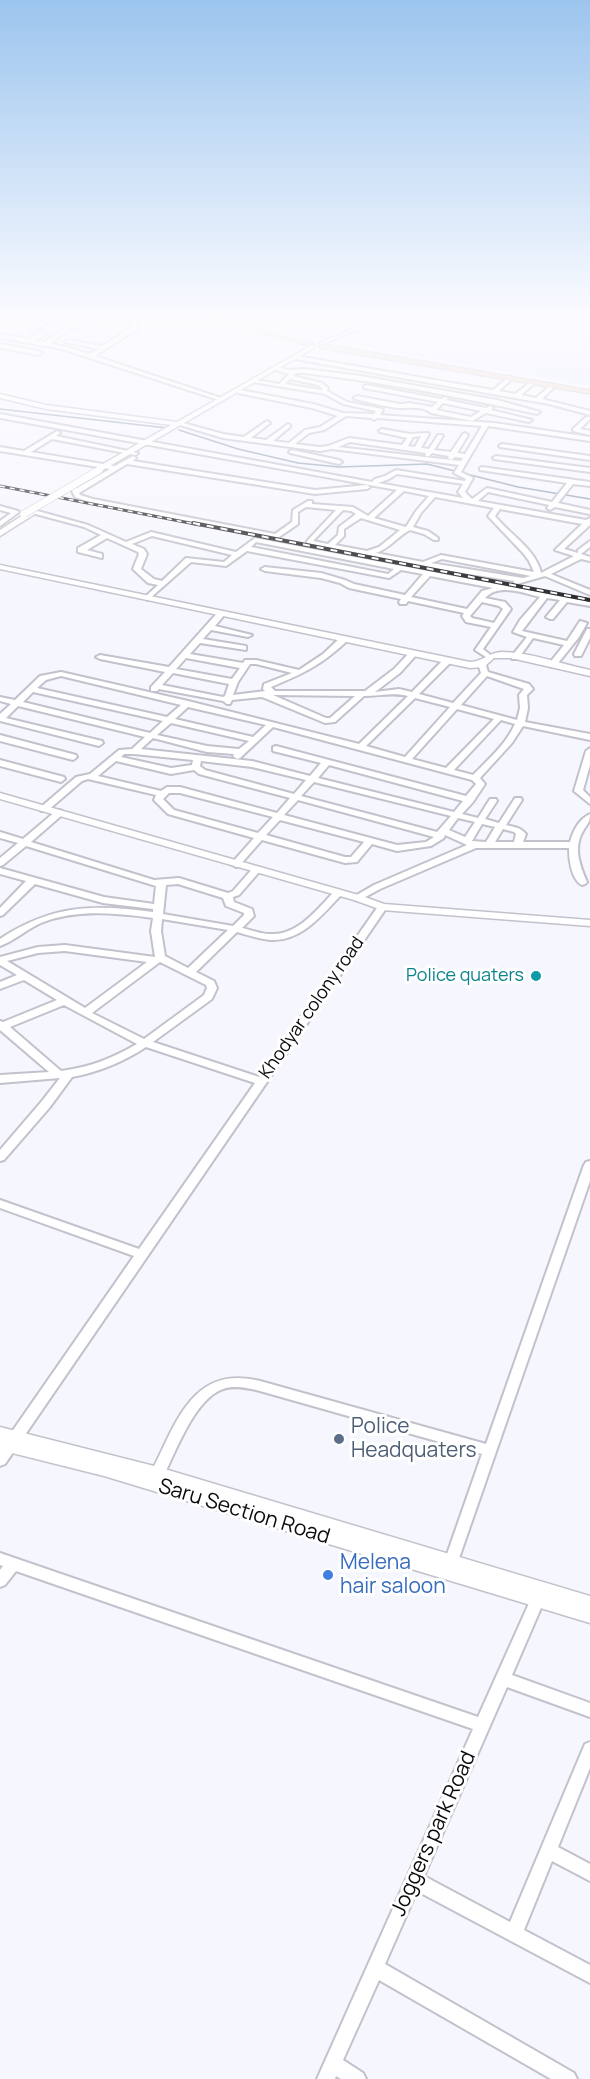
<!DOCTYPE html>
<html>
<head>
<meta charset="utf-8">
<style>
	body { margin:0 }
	canvas { display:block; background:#f6f6fe }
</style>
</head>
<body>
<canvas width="590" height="2079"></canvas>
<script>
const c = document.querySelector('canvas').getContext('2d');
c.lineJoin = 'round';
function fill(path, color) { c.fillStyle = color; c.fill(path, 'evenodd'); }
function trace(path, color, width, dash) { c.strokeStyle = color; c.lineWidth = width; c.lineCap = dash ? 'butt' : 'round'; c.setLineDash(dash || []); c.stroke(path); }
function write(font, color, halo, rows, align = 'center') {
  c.font = font + ' Manrope,sans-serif'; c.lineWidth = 6; c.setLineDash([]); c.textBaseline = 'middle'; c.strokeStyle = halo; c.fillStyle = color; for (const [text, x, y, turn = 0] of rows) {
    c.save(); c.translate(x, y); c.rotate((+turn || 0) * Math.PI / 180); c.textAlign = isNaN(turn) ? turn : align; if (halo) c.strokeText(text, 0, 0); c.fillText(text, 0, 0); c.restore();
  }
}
const built = new Path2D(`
	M391,316H590V386L342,343L350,335Z`);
const stream = new Path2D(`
	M0,409L167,428
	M179,430L238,449L298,463L339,467L427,464L518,487L590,499`);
const minor = new Path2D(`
	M0,316H4L1,318Z
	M31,316L51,318V320L71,326L98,316L132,321L139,316H146L137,322V329L95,356L224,399L219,400L62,349L0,338V334L29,339L38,334L29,330L43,321ZM99,320L132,324V327L102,346L68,340L65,342L98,349L90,354L51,343L69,329L80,328ZM48,322L65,327L45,342L35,340L46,334L36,330Z
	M0,344L39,351L42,353L39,355L0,348Z
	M297,356L493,390L510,376L513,378L512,379L499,391L515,394L532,381L534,382V384L521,395L536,398L552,384L555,386L542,399L590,411V415L549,404L295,359V357Z
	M278,367L288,370L304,369L361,376L497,400L540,412L537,414C460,397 383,382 304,373H296L293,376L322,383L328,388L327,391L347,402L382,409L383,410L380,415L494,423L590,437V441L488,426L461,472L473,478L465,492L472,499L487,488L552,502L567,483L480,470V468L482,467L590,482V486L573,484L558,503L590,510V514L555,507L550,510L547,508L549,505L488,492L478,501L586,520L590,518V525L564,549L578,553V550L590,541V547L581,554L590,557V561L581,559L551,574L590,590V595L545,576L517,584H514V581L444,570L307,543V541L336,510L306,507L298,512V524L279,537L275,538L92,503L75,497L71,489L74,487L77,488L110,469L0,451V447L24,451L57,431L60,433L56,436L138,453L135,455L52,439L31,452L115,466L133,456L136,458L133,461L315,490L367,485L370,487L367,489L315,494L127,464L79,493L80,495L93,499L275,534L292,522L293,510L308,501H312V504L353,507L368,516L397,490L0,418V414L372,482L375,479L385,476L396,470L465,481L466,479L454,473L459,465L332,449L320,451L223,438L180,425L183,423L223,434L244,437L267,421L270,423L269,424L251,438L266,440L288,424L290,425V427L273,441L289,443L305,430L320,427L338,416L312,408L238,393V391L240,390L313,404L343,413L374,414L376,411L343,404L325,394L253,382L256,380L279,384L289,374L276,370L275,369ZM290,379L318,385L322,388L321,390L285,384ZM346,416L371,418L374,420L377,418L482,426L465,454L457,453L468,435L465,433L463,434L451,452L434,450L443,436L442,435H438L429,449L421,448L429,434L428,433L410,434L382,429L379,431L380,432L407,438L402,445L349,438L328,446L320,447L295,444L309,433L324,430ZM421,436L415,447L408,446L413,437ZM350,442L426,453L425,455L428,457L432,453L449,456L448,458L451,460L338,447ZM455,457L463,458L461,461L451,460ZM397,474L463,484L458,492L463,498L378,483L389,479ZM404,491L429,496L416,511L406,527L374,518ZM435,497L494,508L488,516L524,554L529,561L534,572L441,555L423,562L376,553C389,549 398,536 410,530L424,534L434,540H438V538L428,531L413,527L421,513ZM500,509L582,524L555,550L574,556L541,573C536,549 509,534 495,516ZM343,510L351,511L356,514L339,527L338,535L328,544L313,541ZM361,518L400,530L379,547L367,551L335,545L344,536V529ZM442,559L531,576L523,578L431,563Z
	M366,385L441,399L445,397L448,399L447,400L486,408L490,406L493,408L491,410L532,420L529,422L486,413L472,421L431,413C424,406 409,408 399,408C384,407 369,402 355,399L354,398L357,396L400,404L410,403L432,407L438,402L364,388V386ZM443,403L481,411L471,417L436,410Z
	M586,417H590V419L580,429L590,431V435L573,431V429Z
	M502,444L590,456V460L500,447L499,446Z
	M292,450L339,460L342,462L339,464L290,453L289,452Z
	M496,456L590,468V472L494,459L493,458Z
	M0,506L18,511L19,512L0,526V521L11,513L0,510Z
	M34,510L88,525L126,542L151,532L236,552L255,538L590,602V606L567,602L553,619H550L546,617L560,600L547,598L522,631L567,641L580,621L587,623L579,637L555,667H552L548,665L564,645L533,638L518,659H512L511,657L527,637L513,632L520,620L540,597C523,593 499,583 485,598L505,602L511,609L483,649L493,657L489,659L475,650L491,627L466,622L462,616L464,613L408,601L406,604H400L399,602L401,599L349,588L340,583L321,578L265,571L261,569L265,567L321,573L345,580L354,584L405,595L423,574L401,570L389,578L247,551L226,566L191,562L148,600L144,598L158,585L148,583L133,569L139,554L138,552L107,538L87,550L102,554V558L78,552V548L101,535L84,527L32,513L31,512ZM152,536L232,555L224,562L186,558L162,581L154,579L141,569L147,554L144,549L132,544ZM256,542L394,569L388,574L251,547ZM430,576L493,588L482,591L467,609L411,597ZM482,602L499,606L503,609L494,623L472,618L470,616Z
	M219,611L226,613L215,626L252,635L248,637L211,630L203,639L246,646V650L200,643L190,654L243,663L245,660H256L299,670L323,654L341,637H347V641C320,666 304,673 271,687L275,691H365L394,669L411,651H414L418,653L400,673L375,692L399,689L412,692L445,658H448L452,660L451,662L419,694L453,703L481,673L479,667L483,665H486L488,672L529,684L533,689L527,695L528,708L525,722L590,734V740L523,726L512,743L480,778L485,784L473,802L462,814L478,818L490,799H496L497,801L485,819L499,823L515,798H521L522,800L506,825C514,827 520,827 526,834L523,842H570C573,831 579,819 590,814C590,823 587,824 583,831C573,848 580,866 587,882L585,884L582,885C571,879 569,859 569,848H476L380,889L358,901L353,898L355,896L374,885L467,845L445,835L444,838L431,846L397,851L372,844L357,862L345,863L262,840L239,866L236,867L231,864L254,838L168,814L154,800L156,795L88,779L82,781L47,811H41V807L76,777L90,774L119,750L132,749L145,737L18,706L6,718L102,741L103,743L99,746L0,721V714L11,704L0,701V697L15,700L40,676L61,672L188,701L359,744L408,696C394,692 378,696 364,696L335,722L325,723L262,697L232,700L230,704H227L223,701L159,689L157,691H151V687L165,672L100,659L96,657L100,655L169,667ZM186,658L240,668L232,679L176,669ZM250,664H256L292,673L264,684L263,689L265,691L233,695L238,682ZM173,673L229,684L225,696L223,697L162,685ZM61,676L181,705L167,717L37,688L46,680ZM487,676L524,689L519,695L520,708L517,720L461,705ZM33,692L163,721L150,733L23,702ZM273,695L355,696L330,718H326ZM415,698L450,707L405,757L366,746ZM188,707L266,725L253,737L175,719ZM457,709L494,719L446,768L412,759ZM501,720L515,724C506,744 489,759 473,775L454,770ZM171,723L249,741L239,749L207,746L157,735ZM273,727L472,780L476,784L466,796L276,746L273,747V751L321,763L310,776L252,761L141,749L153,738L207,752L234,754L233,756L237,759L240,758ZM124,754H134L193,760L192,765L171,768L121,757ZM116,761L171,774L194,770L199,774L290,798L277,813L180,787H167L161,791L98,776ZM201,761L252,767L306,780L294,794L205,770L200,766ZM329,765L463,801L454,812L318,778ZM314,782L451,816L437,832L301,796ZM169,793H180L273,817L258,833L174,810L163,799ZM298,800L434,837L426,842L397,845L284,815ZM458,818L475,822L465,837L449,830ZM280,820L364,842L351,857H345L266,835ZM482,824L495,827L486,842L472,841ZM503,829L514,832L516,834L514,842H495Z
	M587,629H590V638L581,656H575L574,654Z
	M0,735L76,755L77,757L73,760L0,741Z
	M590,748V765L583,790L590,797V804L574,791L586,751Z
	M0,760L64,777L65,779L61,782L0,766Z
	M59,810L62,811V815L31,842L154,880L179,878L228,893L233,891L253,868H259L261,870L259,872L239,895L233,897L234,902L252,909L254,916L242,928C251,930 261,934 270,934C298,936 317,909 335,891H341L343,893L341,895C322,915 301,942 270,940C259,939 248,935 237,932L196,972L214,981L217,988L212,999L153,1042L259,1077L379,905H385L387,907L5,1464L0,1466V1449L134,1256L0,1208V1200L139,1249L255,1083L146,1047C123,1062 99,1072 72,1077L50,1107L4,1160L0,1161V1150L42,1101L60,1078L0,1083V1075L49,1072L0,1030V1021L3,1022L57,1000L24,980L0,989V982L17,975L0,965V957L38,947L65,945L155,957L151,931L153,918C116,913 76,909 41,923C27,929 14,941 0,946V939C52,905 93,904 153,912V909L103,903L35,884L3,915L0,916V908L26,881L0,874V868L104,897L154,904L156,886L26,846L3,865L0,866V858L18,843L0,838V832L23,839L56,811ZM178,884L223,898L226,906L244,913V915L233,926L163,914L166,885ZM162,919L228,930L188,968L165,956L161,931ZM65,951L147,962L85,1008L7,961L38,953ZM160,962L206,985L207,988L204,995L144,1039L92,1013ZM64,1005L137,1044C111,1059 90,1067 61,1071L10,1027Z
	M590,1161V1181L457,1564L452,1566L447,1564L445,1560L482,1454L260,1391C248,1388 234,1385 223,1389C195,1398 175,1453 163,1477L158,1479L153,1477L151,1473C176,1424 192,1364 260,1381L486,1444L584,1165L586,1162Z
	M0,1553L478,1717L535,1590L540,1588L545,1590L547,1594L512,1675L590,1703V1717L507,1687L424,1876L510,1922L585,1744L590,1742V1768L558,1847L590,1864V1881L552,1861L524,1930L590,1965V1983L417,1891L385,1964L574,2073L577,2079H551L379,1980L343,2060L363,2073L366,2079H341L336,2076L335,2079H317L473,1729L16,1571L5,1585L0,1587V1570L3,1566L0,1565Z`);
const tertiary = new Path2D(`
	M383,316H391L324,344L319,343Z
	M312,345L314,346V348L99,472H96V468L171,425L46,409L0,398V394L46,405L177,422Z
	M31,510L38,512L0,536V530Z
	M0,565L470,662C482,662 488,653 501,652C530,652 561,664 590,670V676L511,658H494L484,667L470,668L0,569Z
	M0,793L362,896L384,904L590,920V926L382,910L354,900L0,799Z
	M0,1427L158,1467L590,1596V1623L104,1476L0,1450Z`);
const secondary = new Path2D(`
	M189,316H201L314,344L310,346Z
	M323,344L590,390V394L320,348L319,346Z`);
const railFar1 = new Path2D(`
	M0,486L200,525`);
const rail = new Path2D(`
	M193,523L590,600`);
const tertiaryBridge = new Path2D(`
	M24,514L99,470`);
const markers = [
	[536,976,6,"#0f9aa8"],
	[339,1439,6,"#5c6f8a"],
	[328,1575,6,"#3f7fe0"]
];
const cultureNames = [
	["Police quaters",524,976]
];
const streetNames = [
	["Khodyar colony road",312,1008,-55]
];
const nearServicenames = [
	["Police",351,1427],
	["Headquaters",351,1451]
];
const nearStreetnames = [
	["Saru Section Road",244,1512,17],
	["Joggers park Road",434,1834,-66]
];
const nearShopnames = [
	["Melena",340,1563],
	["hair saloon",340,1587]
];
fill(built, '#ebebfd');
trace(stream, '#919fb2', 1.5);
trace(minor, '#c2c2cc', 4);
trace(tertiary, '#c2c2cc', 3);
trace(secondary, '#c2c2cc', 2);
fill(minor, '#fff');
fill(tertiary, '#fff');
fill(secondary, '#edd8ca');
trace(railFar1, '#26262a', 3);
trace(rail, '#26262a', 4);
trace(railFar1, '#fff', 1.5, [5]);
trace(rail, '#fff', 2, [7]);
trace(tertiaryBridge, '#c2c2cc', 8, []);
trace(tertiaryBridge, '#fff', 7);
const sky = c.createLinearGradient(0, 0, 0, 607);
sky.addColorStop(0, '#9cc5ee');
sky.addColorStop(0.52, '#fbfbff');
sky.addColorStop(1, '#fbfbff00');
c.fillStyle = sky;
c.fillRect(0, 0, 590, 607);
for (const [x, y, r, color] of markers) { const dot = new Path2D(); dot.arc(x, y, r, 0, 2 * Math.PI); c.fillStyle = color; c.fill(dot); trace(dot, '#fff', 2); }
write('18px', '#0d838f', '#fff', cultureNames, 'right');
write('18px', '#0b0b0e', '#fff', streetNames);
write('21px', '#4e5e75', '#fff', nearServicenames, 'left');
write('21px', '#0b0b0e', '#fff', nearStreetnames);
write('21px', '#366cbe', '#fff', nearShopnames, 'left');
</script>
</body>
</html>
